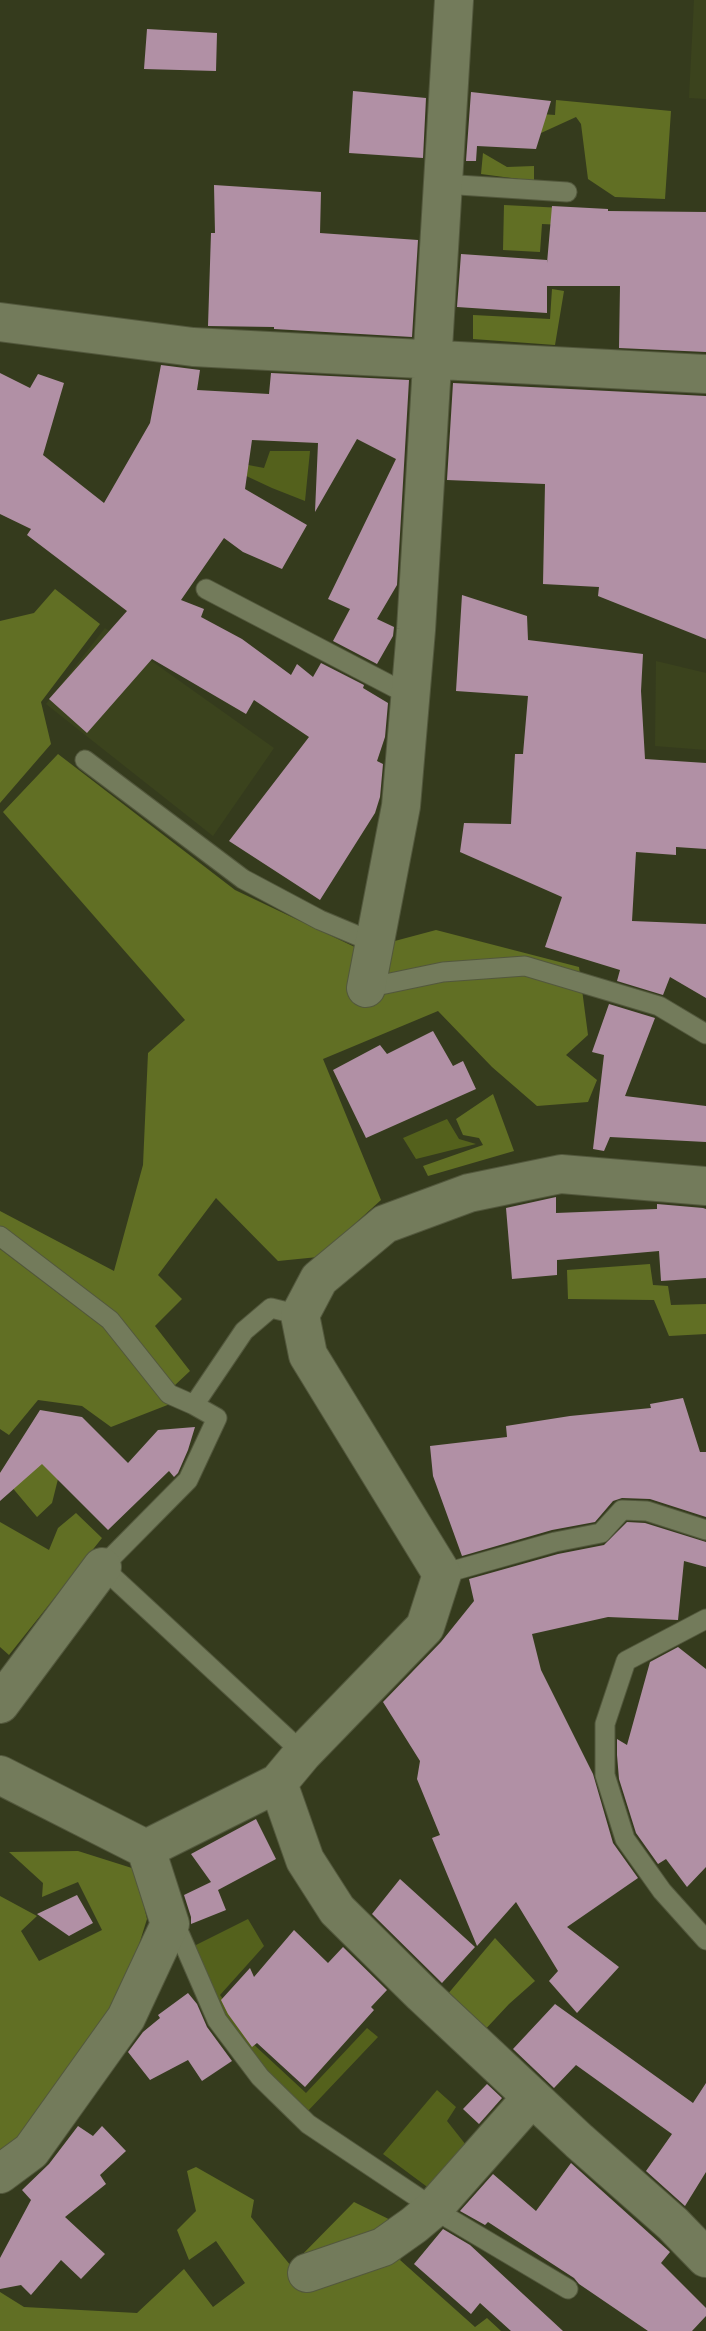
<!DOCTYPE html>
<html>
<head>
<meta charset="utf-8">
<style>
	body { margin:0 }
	canvas { display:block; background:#353b1d }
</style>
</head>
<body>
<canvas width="706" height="2331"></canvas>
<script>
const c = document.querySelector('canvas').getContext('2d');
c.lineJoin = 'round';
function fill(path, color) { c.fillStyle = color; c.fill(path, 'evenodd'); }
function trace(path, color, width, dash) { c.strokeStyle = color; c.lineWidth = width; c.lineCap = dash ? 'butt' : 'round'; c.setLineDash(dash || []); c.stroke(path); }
const built = new Path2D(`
	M694,0H706V99L689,98Z
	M105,628L274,748L213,836L46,704Z
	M656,661L706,673V750L655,746Z`);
const green = new Path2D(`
	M150,431L222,460L264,468L270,451H310L305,501L272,488Z
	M447,1119L459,1139L476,1144L416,1159L403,1138Z
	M248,1919L264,1946L220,1995L248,2033L251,2042L306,2093L367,2028L378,2037L306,2113L256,2064L224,2018L194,1946Z
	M437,2090L456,2107L447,2121L466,2145L430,2189L383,2154Z`);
const forest = new Path2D(`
	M556,100L671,111L665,199L615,197L588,179L581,124L576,117L541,133V114L555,115Z
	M483,153L507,167L534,166V181L481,174Z
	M504,205L563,208V225L542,224L540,252L503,250Z
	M552,289L564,291L555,345L473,339V315L550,319Z
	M55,589L100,624L41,702L51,744L0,803V621L34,613Z
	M58,754L235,890L361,950L436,930L579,967L588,1035L566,1055L597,1080L588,1102L537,1106L492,1067L438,1011L323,1059L381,1200L318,1257L278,1261L216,1198L158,1275L182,1299L155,1326L190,1371L174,1386L117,1314L0,1226V1211L114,1271L143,1165L148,1053L185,1020L3,812Z
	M493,1094L514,1151L428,1176L423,1166L483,1145L479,1138L463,1135L456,1119Z
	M0,1249L104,1328L170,1404L111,1427L82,1406L38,1400L9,1435L0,1429Z
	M650,1264L653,1285L668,1286L671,1305L706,1304V1334L669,1336L654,1300L568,1299L567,1270Z
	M23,1444L59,1475L52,1503L37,1517L0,1473Z
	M76,1513L102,1538L9,1655L0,1647V1522L49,1550L58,1528Z
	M78,1851L135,1869L147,1919L127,1983L28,2137L0,2159V1896L37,1916L21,1931L39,1961L102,1930L78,1882L42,1897L43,1883L9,1852Z
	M495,1938L535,1981L509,2004L481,2034L447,1995Z
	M196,2167L254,2200L251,2217L291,2266L354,2202L419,2234L400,2260L475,2327L487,2318L501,2331H0V2292L24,2307L137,2313L184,2269L213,2307L245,2283L216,2241L189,2260L177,2230L196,2211L187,2171Z`);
const building = new Path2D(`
	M147,29L217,33L216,71L144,69Z
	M353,91L426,98L423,158L349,153Z
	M471,92L551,101L536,149L477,146L476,161H466Z
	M214,185L321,192L320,233L418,240L412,337L274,329V327L208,326L211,233H215Z
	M552,206L608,209V211L706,212V352L619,348L620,286H547V313L457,307L461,254L547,260V263Z
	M161,365L200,370L197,390L269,394L271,373L409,380L397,585L377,619L394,627L393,636L377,664L333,641L350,609L328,599L396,459L357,439L315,512L318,443L252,440L245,489L307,525L282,569L243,552L224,538L181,600L204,609L201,617L242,639L291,675L297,664L313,677L321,663L364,685L363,688L388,703L385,737L377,761L383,764L380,797L375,813L320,900L229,841L309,737L254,700L246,714L152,659L87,733L49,699L127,611L27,535L31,529L0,514V373L30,388L38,374L64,383L43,455L104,503L150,423Z
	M453,383L706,396V639L598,596L599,587L543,584L545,484L447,480Z
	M462,595L527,616L528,640L643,654L641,691L645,759L706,763V849L676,847V855L636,852L632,921L706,924V998L670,977L663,995L617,981L620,970L545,947L562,897L460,852L464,823L511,824L515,754H523L528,696L456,691Z
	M609,1004L655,1018L625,1096L706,1106V1142L610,1137L604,1151L593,1149L604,1055L592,1052Z
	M433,1031L453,1066L463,1061L476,1089L366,1138L333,1070L380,1045L387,1054Z
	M556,1197V1213L657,1209V1204L703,1208L706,1209V1278L661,1281L659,1251L557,1260V1275L512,1279L506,1208Z
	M683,1398L700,1452H706V1517L650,1499L622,1498L613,1501L595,1522L552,1530L462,1556L433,1476L430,1446L507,1437L506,1426L570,1416L651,1408L650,1404Z
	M40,1410L82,1417L128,1463L158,1430L195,1427L188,1450L178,1473L174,1477L169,1471L108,1530L42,1464L0,1501V1473Z
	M627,1522L645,1523L706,1542V1567L684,1561L678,1620L608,1617L532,1634L541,1670L593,1774L613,1843L638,1878L567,1927L619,1967L577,2013L549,1981L558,1971L516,1902L477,1946L432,1838L440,1835L417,1779L420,1761L383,1702L441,1642L474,1601L469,1579L558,1554L604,1545Z
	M678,1647L706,1669V1867L687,1887L666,1859L658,1864L636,1833L619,1779L617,1755V1739L627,1745L650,1662Z
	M256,1819L276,1859L218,1890L226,1910L191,1924V1917L184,1895L211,1882L191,1854Z
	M400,1879L475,1947L442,1983L372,1914Z
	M77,1895L93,1923L69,1936L37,1914Z
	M294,1930L328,1963L343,1947L387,1990L371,2007L374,2010L305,2087L257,2043L252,2047L228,2014L221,2000L250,1968L254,1977Z
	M188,1993L197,2004L207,2027L232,2061L202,2081L188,2060L150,2080L128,2052L143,2032L160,2018L158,2015Z
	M555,2004L693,2103L706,2083V2172L685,2206L646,2171L672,2134L576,2065L554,2088L513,2049Z
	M487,2084L502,2098L479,2124L463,2109Z
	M78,2126L93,2136L102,2126L126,2151L100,2175L106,2184L65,2217L105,2254L81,2279L61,2260L31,2295L21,2285L0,2289V2258L31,2200L22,2190L49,2164Z
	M571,2163L670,2252L661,2263L706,2308V2316L692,2331H648L579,2284L574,2278L488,2222L485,2225L460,2211L493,2174L536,2211Z
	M443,2229L470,2245L563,2331H511L480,2303L471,2314L414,2264Z`);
const lane = new Path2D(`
	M443,184L567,192
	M206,589L411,696
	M85,760L243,879L320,920L375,943
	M366,988L443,972L525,966L659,1006L706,1034
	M0,1236L110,1320L169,1394L194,1405L244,1331L271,1308L300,1315
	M194,1405L217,1418L188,1480L102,1567L303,1753
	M442,1574L555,1542L601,1533L622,1510L647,1511L706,1530
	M706,1619L626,1661L605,1724V1775L625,1839L662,1891L706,1940
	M170,1924L180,1935L217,2020L260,2077L308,2124L450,2219L568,2289`);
const street = new Path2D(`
	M0,322L193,347L706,374
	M366,988L401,806L416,630L454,0
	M706,1186L561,1174L469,1193L385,1224L319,1279L300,1315L308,1355L442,1574L425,1627L303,1753L278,1783L305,1860L337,1910L422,1994L579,2141L673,2224L706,2258
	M0,1704L102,1567
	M0,1775L146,1849
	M0,2174L31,2151L126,2018L170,1924L146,1849L278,1783
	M307,2273L383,2247L414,2225L433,2209L532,2097`);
fill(built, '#3b431d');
fill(green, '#54611c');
fill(forest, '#616f24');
fill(building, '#b190a5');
trace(lane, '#53583d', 21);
trace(street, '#53583d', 40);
trace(lane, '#737b5b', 19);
trace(street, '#737b5b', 38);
</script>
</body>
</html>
